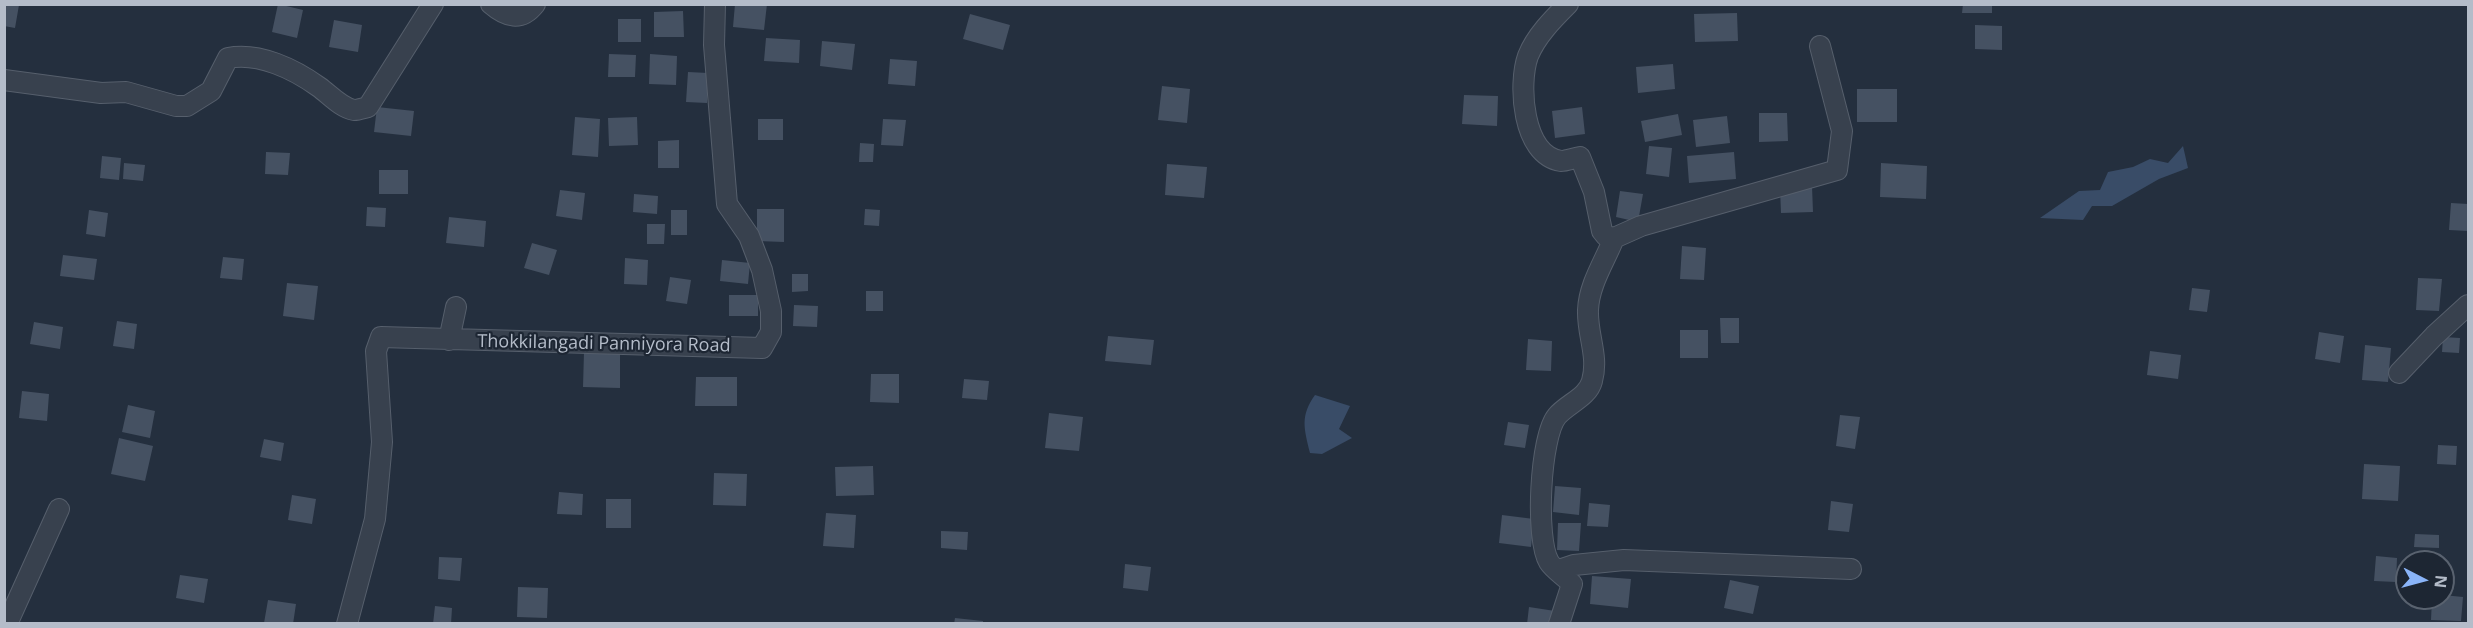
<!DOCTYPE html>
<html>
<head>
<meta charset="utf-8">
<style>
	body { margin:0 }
	#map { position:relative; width:2473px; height:628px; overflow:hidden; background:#242f3e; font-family:"Open Sans",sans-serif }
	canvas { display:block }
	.frame { position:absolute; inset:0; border:6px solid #b4bcc9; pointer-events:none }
	.north { position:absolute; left:2395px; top:550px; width:60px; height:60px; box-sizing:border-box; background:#1d2633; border:2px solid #59626f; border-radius:50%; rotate:96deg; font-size:16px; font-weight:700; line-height:24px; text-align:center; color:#b4bcc9 }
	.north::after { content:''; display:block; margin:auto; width:21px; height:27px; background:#8ab4f8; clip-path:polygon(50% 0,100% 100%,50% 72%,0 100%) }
</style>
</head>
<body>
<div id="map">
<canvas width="2473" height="628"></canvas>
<div class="frame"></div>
<div class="north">N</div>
</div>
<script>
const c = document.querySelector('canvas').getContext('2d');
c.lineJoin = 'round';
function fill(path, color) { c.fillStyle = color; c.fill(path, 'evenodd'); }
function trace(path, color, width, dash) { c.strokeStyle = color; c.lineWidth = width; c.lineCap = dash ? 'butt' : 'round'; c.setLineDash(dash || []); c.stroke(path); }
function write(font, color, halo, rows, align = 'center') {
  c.font = font + ' "Open Sans",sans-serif'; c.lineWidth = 4.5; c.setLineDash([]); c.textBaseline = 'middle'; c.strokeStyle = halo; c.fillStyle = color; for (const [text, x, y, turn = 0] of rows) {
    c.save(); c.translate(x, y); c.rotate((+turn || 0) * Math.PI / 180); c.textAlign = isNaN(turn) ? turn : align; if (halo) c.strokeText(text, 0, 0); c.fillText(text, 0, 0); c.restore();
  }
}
const water = new Path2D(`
	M2183,146L2188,168L2159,179L2112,206H2092L2083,220L2040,218L2079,191L2100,190L2108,172L2133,167L2150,159L2168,163Z
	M1315,395L1350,406L1339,429L1352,438L1322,454L1310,453C1304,428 1300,416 1315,395Z`);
const building = new Path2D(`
	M4,4L19,5L15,28L4,26Z
	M278,4L303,10L297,38L272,32Z
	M735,4H767L764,30L733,27Z
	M1963,4H1992V13H1962Z
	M683,11L684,37H654V12Z
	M1737,13L1738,41L1695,42L1694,14Z
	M970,14L1010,25L1003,50L963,39Z
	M618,19H641V42H618Z
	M334,20L362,25L358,52L329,47Z
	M1975,25L2002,26V50L1975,49Z
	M766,38L800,40L799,63L764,61Z
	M822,41L855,44L852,70L820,66Z
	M609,54L636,55L635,77H608Z
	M650,54L677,56L676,85L649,84Z
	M890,59L917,61L915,86L888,84Z
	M1673,64L1675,89L1638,93L1636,67Z
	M688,72L708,73L707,103L686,102Z
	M1162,86L1190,89L1187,123L1158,120Z
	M1857,89H1897V122H1857Z
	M1464,95L1498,96L1497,126L1462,124Z
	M377,107L414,111L411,136L374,132Z
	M1582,107L1585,134L1555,138L1552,111Z
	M1759,113H1787L1788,141L1759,142Z
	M1678,114L1682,135L1645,142L1641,121Z
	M1727,116L1730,143L1696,147L1693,120Z
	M575,117L600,119L598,157L572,155Z
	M637,117L638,145L609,146L608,118Z
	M758,119H783V140H758Z
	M883,119L906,120L903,146L881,145Z
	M679,140V168H658V141Z
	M860,143L874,144L873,162H859Z
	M1649,146L1672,148L1669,177L1646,174Z
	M266,152L290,153L288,175L265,174Z
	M1734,152L1736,179L1689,183L1687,156Z
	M102,156L121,158L119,180L100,178Z
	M124,163L145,165L143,181L123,179Z
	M1881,163L1927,166L1926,199L1880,197Z
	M1167,164L1207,167L1204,198L1165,195Z
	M379,170H408V194H379Z
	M1812,186L1813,212L1781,213L1780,188Z
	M560,190L585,193L582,220L556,216Z
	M1620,191L1643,194L1638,222L1616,217Z
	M634,194L658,196L657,214L633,212Z
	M2451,203L2468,204V231L2449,230Z
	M367,207L386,208L385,227L366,226Z
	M757,209H784V242L757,241Z
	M865,209L880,210L879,226L864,225Z
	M89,210L108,213L105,237L86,234Z
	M671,210H687V235H671Z
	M449,217L486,221L484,247L446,243Z
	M647,224H665L664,244H647Z
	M532,243L557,250L549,275L524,268Z
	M1682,246L1706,248L1704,280L1680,279Z
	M63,255L97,259L94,280L60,276Z
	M223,257L244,259L242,280L220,278Z
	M625,258L648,260L647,285L624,284Z
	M722,260L750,263L748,284L720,281Z
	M792,274H808V291L792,292Z
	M670,277L691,280L687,304L666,301Z
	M2418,278L2442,279L2439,311L2416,310Z
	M287,283L318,286L314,320L283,316Z
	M2192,288L2210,290L2207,312L2189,310Z
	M866,291H883V311H866Z
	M729,295H758V316H729Z
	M794,305L818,306L817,327L793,326Z
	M1720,318H1739V343H1721Z
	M117,321L137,324L134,349L113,346Z
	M34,322L63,327L60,349L30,344Z
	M1680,330H1708V358H1680Z
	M2319,332L2344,336L2340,363L2315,359Z
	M1108,336L1154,340L1151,365L1105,361Z
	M2443,337L2460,338L2459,353L2442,352Z
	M1528,339L1552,341L1551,371L1526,370Z
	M2365,345L2391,348L2388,382L2362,380Z
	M2150,351L2181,355L2178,379L2147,375Z
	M584,352H620V388L583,387Z
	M871,374H899V403L870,402Z
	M696,377H737V406H695Z
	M964,379L989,381L987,400L962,398Z
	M22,391L49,394L47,421L19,418Z
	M128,405L155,411L150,438L122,432Z
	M1049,413L1083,417L1079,451L1045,448Z
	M1840,415L1860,417L1855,449L1836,446Z
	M1508,422L1529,425L1525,448L1504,445Z
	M119,438L153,446L145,481L111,474Z
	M264,439L284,443L281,461L260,457Z
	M2438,445L2457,446L2456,465L2437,464Z
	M2364,464L2400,466L2398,501L2362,499Z
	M873,466L874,495L836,496L835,467Z
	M714,473L747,474L746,506L713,505Z
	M1555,486L1581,488L1579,515L1553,512Z
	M559,492L583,494L582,515L557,514Z
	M292,495L316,499L312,524L288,520Z
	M606,499H631V528H606Z
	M1831,501L1853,504L1849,532L1828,530Z
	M1589,503L1610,505L1608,527L1587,526Z
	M826,513L856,515L854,548L823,546Z
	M1502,515L1534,519L1531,547L1499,543Z
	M1558,523H1581L1579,551L1557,550Z
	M941,531L968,532L967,550L941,548Z
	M2415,534L2439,535V548L2414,547Z
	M2376,556L2397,558L2396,582L2374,581Z
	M439,557L462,558L460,581L438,579Z
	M1125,564L1151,567L1148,591L1123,588Z
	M180,575L208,579L204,603L176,598Z
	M1592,576L1631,579L1628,608L1590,604Z
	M1730,580L1759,586L1753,614L1724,608Z
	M518,587L548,588L547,618L517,617Z
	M2443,595L2463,597L2461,621L2431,620L2432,598H2443Z
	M268,600L296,604L293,624L264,623Z
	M435,606L452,608L451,624H433Z
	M1529,607L1555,611L1553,624H1527Z
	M955,618L983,621V624H954Z`);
const street = new Path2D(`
	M491,4C506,17 521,22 535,4
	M4,80L101,93L126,92L176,106H187L211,91L228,58C259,52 294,69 319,87C329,94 341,108 354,110C358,110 364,108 368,107L433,4
	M1614,238L1641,226L1837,170L1842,131L1820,46
	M449,340L456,307
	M2399,373L2434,336L2468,305
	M1559,570L1574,565L1624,560L1851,569
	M7,624L59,509
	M347,624L375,519L382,442L376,351L381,337L762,348L771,332V311L762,270L749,236L727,204L714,45L715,4
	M1559,624L1572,584C1565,576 1554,570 1549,562C1535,539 1540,436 1557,416C1567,404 1588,397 1592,381C1599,356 1587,335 1588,310C1589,284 1605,261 1614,238L1606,236L1602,231L1594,192L1580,157C1574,158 1566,161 1561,161C1522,155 1518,84 1528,56C1536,36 1553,19 1568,4`);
const streetNames = [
	["Thokkilangadi Panniyora Road",604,344,1]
];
fill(water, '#394c67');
fill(building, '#455162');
trace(street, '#565f6c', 22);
trace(street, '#38414e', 20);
write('18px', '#b4bcc9', '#1d2633', streetNames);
</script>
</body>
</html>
